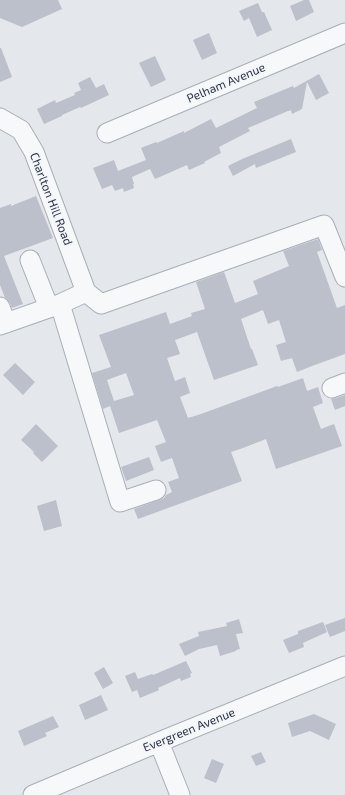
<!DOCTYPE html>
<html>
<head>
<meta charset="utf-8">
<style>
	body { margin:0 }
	canvas { display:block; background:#e4e7ec }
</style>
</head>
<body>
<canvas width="345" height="795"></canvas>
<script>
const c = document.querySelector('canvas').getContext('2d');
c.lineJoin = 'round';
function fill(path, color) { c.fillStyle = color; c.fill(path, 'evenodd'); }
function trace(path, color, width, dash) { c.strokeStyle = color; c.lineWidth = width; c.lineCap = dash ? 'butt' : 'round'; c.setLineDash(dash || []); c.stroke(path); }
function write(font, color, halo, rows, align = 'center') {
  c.font = font + ' "Exo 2",sans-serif'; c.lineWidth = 4; c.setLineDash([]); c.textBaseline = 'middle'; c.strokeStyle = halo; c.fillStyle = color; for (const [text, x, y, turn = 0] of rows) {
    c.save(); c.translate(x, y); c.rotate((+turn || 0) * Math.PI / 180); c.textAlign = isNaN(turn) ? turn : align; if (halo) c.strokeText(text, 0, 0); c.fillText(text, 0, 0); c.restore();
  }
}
const building = new Path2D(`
	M0,0H58L62,9L22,27L0,18Z
	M304,0H309L314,12L296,21L290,6Z
	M258,3L262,12H264L272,30L257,37L249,18L244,21L239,11Z
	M209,33L217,53L202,60L193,40Z
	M0,48H1L12,77L0,82Z
	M155,56L166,80L151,87L139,63Z
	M319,74L329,93L316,100L307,82L302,109L292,114L291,110L289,111H288L248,128L250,131L219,147L221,153L204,162L205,163L189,170L187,165L155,179L150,169L132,177L134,184H133L134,188L124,192L123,188L115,191L112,185L102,189L93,168L114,160L118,171L146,160L141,148L156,142L157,143L184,131V133L211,119L216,128L257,108L254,102L293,86L294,88Z
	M90,77L96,88L104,84L109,95L81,108L80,107L62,115V116L44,124L37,109L55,100L56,103L75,95L74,93L81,90L78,83Z
	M291,139L296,152L256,168L255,164L233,176L228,166L242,159Z
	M36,196L53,238L4,256L23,304L12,308L10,303L7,299L5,298L0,285V208L11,204V206Z
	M318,239L322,250L317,252L337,308L345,305V354L312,366L297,372L292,358L281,361L276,345L286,342L279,320L268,324L263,310L241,319L251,349H252L258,365L214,380L197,332L175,340L180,354L167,358L175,381L185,377L190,393L180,397L188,418L201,414L277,386L278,387L303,378L307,391L318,387L323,403L313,407L321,429L334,424L342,446L276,469L266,439L243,448L231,452L242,481L138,519L134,509L159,500L164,498L166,495L172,492L168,482L179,478L172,458L161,462L155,446L166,442L157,420L119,433L110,406L103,409L92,373L111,367L99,335L166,312L170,324L192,316L191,313L205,309L196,282L224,272L235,303L258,294L253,281L289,266L283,251ZM126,373L134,395L114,401L107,380Z
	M15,363L35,382L23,395L3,375Z
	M345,395V406L335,410L331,399L336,398Z
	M36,424L58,446L42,462L33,453L34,452L21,440Z
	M149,457L154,470L126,481L121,467Z
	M56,500L62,526L44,531L37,506Z
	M345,618V631L330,637L325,625Z
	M239,619L243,633L236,634L240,649L236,650V651L220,656L217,645L199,649L185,656L179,644L199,636L198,632L227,626L226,623Z
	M323,622L327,632L303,643L304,647L289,653L283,640L298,634V631Z
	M186,661L192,673L190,674L191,677L181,681L180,678L158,688L159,690L140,698L137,690L132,692L125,676L135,672L138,679L152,674L153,675Z
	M104,667L113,683L103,689L94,673Z
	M101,695L108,710L85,720L79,705Z
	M314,714L336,724L329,740L310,731L292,737L288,723Z
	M53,716L59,727L45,733L47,736L24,746L18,731Z
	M261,752L266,762L256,766L251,756Z
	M212,759L224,764L216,783L204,778Z`);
const minor = new Path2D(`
	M0,118L21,130L34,152L86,292L101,304L324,225L345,277
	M107,133L345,33
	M30,260L49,308
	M60,304L120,502L156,490
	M0,307L6,323
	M0,325L60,304L86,292
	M332,388L345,383
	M159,742L180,795
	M33,795L159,742L345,666`);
const streetNames = [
	["Pelham Avenue",226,83,-23],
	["Charlton Hill Road",51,199,69],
	["Evergreen Avenue",189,730,-22]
];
fill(building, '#bbc0ca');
trace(minor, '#a9aeb7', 21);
trace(minor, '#f7f8fa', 19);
write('12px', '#2b3445', '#f4f6f9', streetNames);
</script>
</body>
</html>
